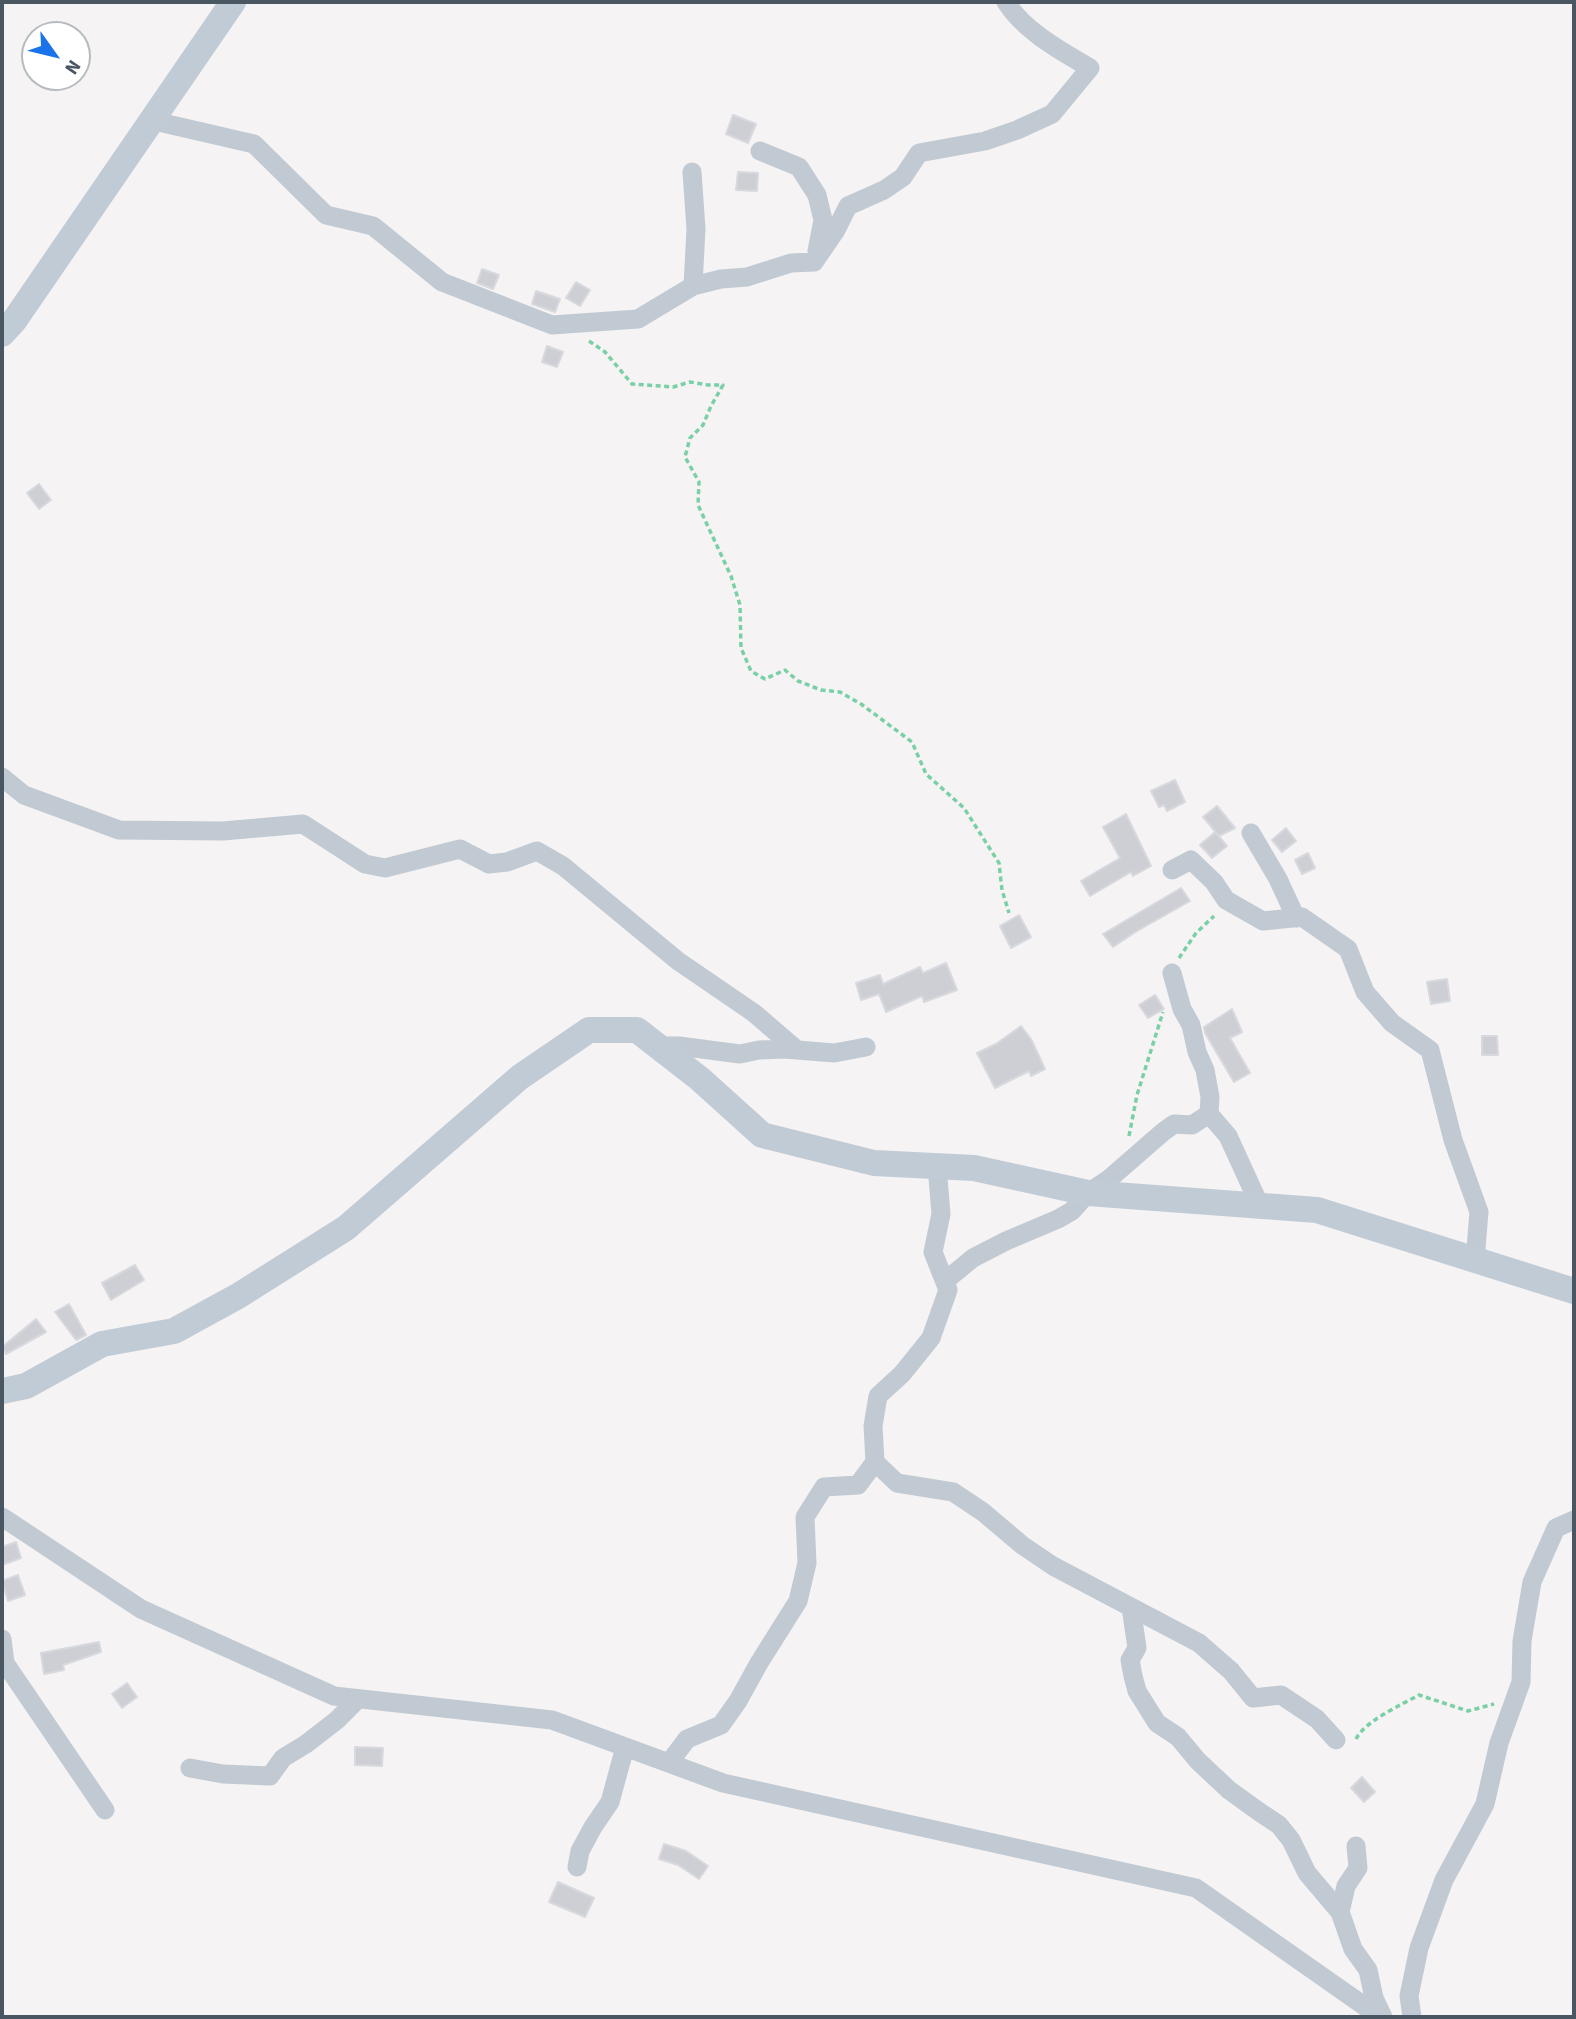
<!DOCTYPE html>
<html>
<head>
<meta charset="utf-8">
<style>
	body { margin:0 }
	#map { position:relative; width:1576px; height:2019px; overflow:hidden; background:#f5f3f3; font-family:"Source Sans 3",sans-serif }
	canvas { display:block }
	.frame { position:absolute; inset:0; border:4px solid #4a5661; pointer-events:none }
	.north { position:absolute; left:21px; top:21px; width:70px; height:70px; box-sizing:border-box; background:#fff; border:2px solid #b7bbc0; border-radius:50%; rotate:124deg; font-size:19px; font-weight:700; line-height:28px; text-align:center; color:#4a5661 }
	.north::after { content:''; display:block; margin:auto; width:24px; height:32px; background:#1a73e8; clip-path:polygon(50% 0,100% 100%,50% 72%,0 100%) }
</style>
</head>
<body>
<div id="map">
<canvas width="1576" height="2019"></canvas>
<div class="frame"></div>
<div class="north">N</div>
</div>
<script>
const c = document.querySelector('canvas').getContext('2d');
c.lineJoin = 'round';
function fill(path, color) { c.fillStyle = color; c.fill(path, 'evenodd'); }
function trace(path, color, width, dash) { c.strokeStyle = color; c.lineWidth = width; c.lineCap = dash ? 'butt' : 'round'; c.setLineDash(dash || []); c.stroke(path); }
const building = new Path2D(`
	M733,115L756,124L748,143L726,134Z
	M738,172L758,173L757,191L736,190Z
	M482,269L499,275L493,289L477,283Z
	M576,282L590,290L580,306L566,298Z
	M536,291L560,299L555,312L532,304Z
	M547,346L563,352L557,367L542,362Z
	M39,484L51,500L39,509L27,493Z
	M1175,780L1185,802L1167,811L1164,805L1159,807L1151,791Z
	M1217,806L1235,828L1219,836L1203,817Z
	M1126,814L1151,866L1133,876L1131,872L1090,896L1081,881L1120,858L1103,827Z
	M1286,828L1296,841L1282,852L1272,840Z
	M1215,832L1227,846L1212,858L1200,845Z
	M1308,853L1315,868L1302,874L1295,860Z
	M1181,888L1190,901L1137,931L1113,947L1103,934Z
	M1019,915L1031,937L1011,948L1000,926Z
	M946,963L957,990L924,1002L922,996L886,1012L879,994L861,1000L856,983L880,975L883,984L920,967L923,973Z
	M1447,979L1450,1001L1431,1004L1427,982Z
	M1155,995L1164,1009L1148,1018L1139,1005Z
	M1232,1009L1242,1032L1230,1038L1250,1073L1234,1082L1205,1033L1204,1027Z
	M1021,1026L1031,1039L1045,1069L1031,1076L1029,1071L995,1088L977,1053L996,1044Z
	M1482,1036H1497L1498,1055H1482Z
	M135,1265L144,1280L111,1300L102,1283Z
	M69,1304L86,1335L76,1340L55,1312Z
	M36,1319L46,1332L6,1354L2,1347Z
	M16,1542L21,1558L2,1565V1547Z
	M18,1575L25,1595L8,1601L2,1581Z
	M99,1642L101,1652L63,1665L64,1670L44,1674L41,1653Z
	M127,1683L137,1697L122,1708L112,1694Z
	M355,1747L383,1748L382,1766L355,1765Z
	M1362,1777L1375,1792L1364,1802L1351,1788Z
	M664,1844L686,1851L708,1866L699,1879L678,1865L659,1859Z
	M558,1882L594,1898L585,1917L549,1902Z`);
const path = new Path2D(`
	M589,341L605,352L632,384L673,387L690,382L708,385H723L711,406L703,425L690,438L685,457L699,482L698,505L731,576L740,605L741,648L751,671L765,679L785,670L798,681L821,690L840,692L861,704L912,742L926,774L964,808L999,863L1002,890L1009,913
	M1179,958L1196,933L1214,916
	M1129,1136L1137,1095L1163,1012
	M1356,1739C1365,1721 1401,1705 1419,1695L1468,1711L1494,1704`);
const street = new Path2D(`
	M150,120L254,144L326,215L373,226L442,282L552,325L638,319L693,286L696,229L692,172
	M760,151L799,167L817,195L823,220L817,251
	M693,286L721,279L747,277L791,263L814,262L836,230L848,206L884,190L903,177L919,153L985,141L1017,130L1052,114L1090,68C1061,51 1024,31 1006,2
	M2,777L24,795L119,830L223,831L303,824L365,864L385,868L460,849L489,864L507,862L537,851L563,866L678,961L754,1013L797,1050
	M1251,833L1278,879L1296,918
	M1172,870L1191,860L1214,882L1226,900L1263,921L1302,917L1348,949L1365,992L1392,1023L1430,1050L1453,1140L1479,1212L1475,1260
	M1172,973L1182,1009L1191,1025L1197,1052L1205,1070L1210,1097L1209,1114L1228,1136L1260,1206
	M658,1046H679L740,1054L759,1050L785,1049L834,1053L866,1047
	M945,1281L973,1258L1006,1241L1058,1219L1072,1211L1088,1193L1109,1179L1163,1132L1174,1124L1192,1125L1209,1114
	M875,1462L897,1483L953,1492L983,1512L1022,1545L1053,1566L1199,1643L1231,1671L1253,1698L1281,1695L1317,1719L1336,1740
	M2,1517L141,1609L334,1696L552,1720L723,1783L1196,1888L1380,2017
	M1131,1607L1137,1648L1130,1660L1133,1676L1137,1691L1157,1723L1178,1737L1198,1761L1229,1790L1258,1811L1279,1825L1291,1840L1307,1873L1340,1912L1353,1949L1368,1970L1374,1998L1383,2017
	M2,1639L5,1663L105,1810
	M669,1763L687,1739L721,1725L738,1701L759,1663L798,1601L807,1563L805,1517L824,1487L858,1485L875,1462L873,1426L878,1396L902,1374L931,1338L948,1290L933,1252L941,1214L937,1166
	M190,1768L223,1774L270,1776L283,1758L306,1744L337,1720L358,1699
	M577,1867L580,1851L593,1827L610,1802L625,1747
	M1340,1912L1346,1886L1358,1868L1356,1846
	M1412,2017L1409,1996L1419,1948L1444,1880L1485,1804L1499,1743L1521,1682L1522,1641L1532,1582L1556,1528L1574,1520`);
const secondary = new Path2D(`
	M2,334L14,321L233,2
	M2,1391L26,1386L102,1344L174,1331L238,1296L346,1228L520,1077L589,1030H637L700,1079L762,1135L874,1163L974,1168L1088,1193L1317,1210L1574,1291`);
fill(building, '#cdcfd5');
trace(building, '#d7d9de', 2);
trace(path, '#7ad0a6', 3.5, [5, 3.5]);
trace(street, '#c1cad2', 19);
trace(secondary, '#c1cbd6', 26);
</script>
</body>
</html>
